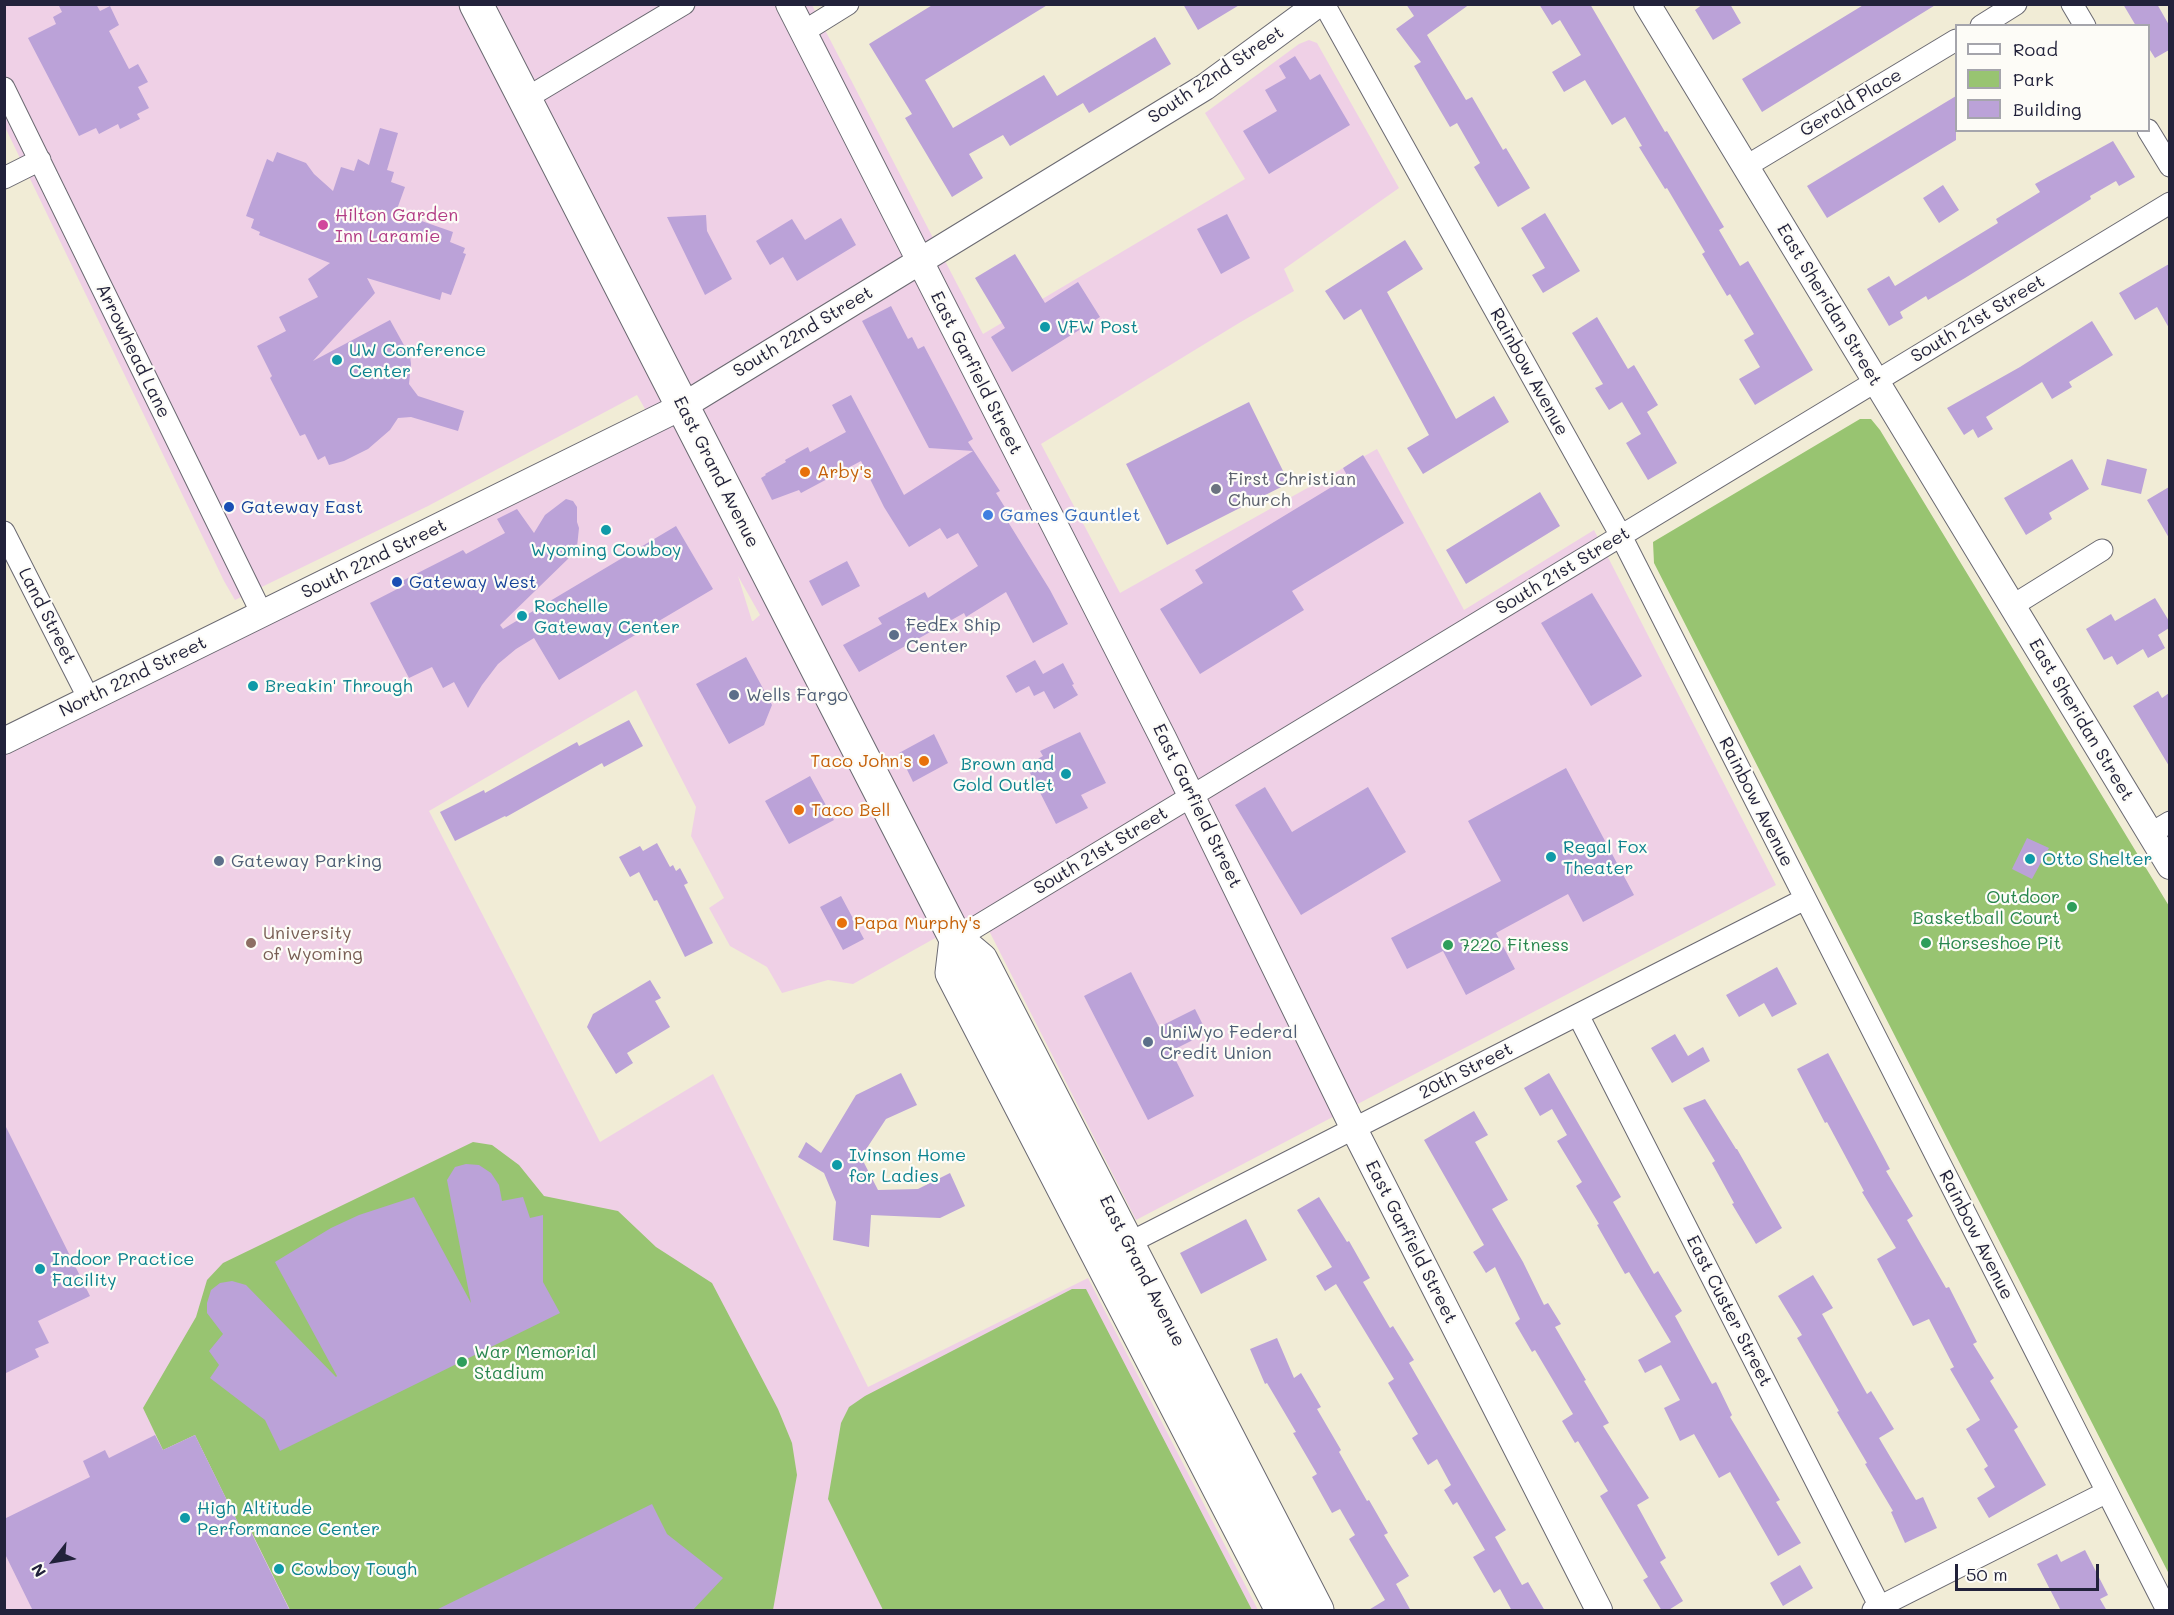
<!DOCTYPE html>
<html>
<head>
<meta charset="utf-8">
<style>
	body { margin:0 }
	#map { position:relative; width:2174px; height:1615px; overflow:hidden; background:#f1ecd6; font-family:Mali,sans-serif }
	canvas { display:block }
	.frame { position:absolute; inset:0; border:6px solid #22223b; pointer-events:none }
	.legend { position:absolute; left:1955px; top:24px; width:195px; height:108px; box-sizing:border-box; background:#fdfcf7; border:2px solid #a5a5ac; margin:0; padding:8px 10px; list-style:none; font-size:18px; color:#22223b }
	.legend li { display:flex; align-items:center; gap:12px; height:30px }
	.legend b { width:30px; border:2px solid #a5a5ac }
	.north { position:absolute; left:24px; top:1531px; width:60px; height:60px; -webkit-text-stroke:4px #fdfcf7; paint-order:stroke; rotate:239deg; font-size:16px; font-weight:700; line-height:24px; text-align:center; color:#22223b }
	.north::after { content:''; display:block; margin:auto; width:21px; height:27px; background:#22223b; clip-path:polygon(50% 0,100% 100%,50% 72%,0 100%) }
	.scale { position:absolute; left:1955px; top:1564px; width:144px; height:27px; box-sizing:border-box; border:3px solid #22223b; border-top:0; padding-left:8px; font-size:18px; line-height:21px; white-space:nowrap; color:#22223b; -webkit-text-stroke:4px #fdfcf7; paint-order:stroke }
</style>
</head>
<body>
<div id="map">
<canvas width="2174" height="1615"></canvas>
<div class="frame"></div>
<ul class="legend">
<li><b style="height:8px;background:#fff"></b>Road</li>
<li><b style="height:16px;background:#98c471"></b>Park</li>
<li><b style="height:16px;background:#bba2d8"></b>Building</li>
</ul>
<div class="north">N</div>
<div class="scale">50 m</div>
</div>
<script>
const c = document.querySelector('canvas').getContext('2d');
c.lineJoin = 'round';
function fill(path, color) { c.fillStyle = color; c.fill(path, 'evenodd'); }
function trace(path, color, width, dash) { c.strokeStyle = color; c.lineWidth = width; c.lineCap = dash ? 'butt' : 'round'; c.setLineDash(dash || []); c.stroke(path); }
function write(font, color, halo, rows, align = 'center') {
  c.font = font + ' Mali,sans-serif'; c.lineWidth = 4.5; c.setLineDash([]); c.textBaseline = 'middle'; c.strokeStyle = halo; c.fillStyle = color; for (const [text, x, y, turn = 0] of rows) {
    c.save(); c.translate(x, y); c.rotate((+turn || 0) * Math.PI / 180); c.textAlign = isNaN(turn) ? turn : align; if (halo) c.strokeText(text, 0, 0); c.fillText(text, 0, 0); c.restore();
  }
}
const built = new Path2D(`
	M5,5H812L983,334L1245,179L1205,113L1299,44L1309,40L1317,43L1399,188L1284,269L1294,291L1239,323L1041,444L1120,593L1377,449L1464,610L1594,530L1776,885L1136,1220L980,913L853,984L828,980L782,993L767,967L730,946L709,908L724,898L691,836L696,807L636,690L429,811L600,1142L713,1074L868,1387L1088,1278L1258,1610H5V741L652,421L637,395L428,506L235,600L224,581L5,127ZM738,576L760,615L753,621H752Z`);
const green = new Path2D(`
	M1860,419H1871L1880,430L2169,906V1574L1654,563L1653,542Z
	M473,1142L492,1145L519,1165L544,1196L618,1211L656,1247L712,1283L778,1409L792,1443L797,1475L773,1610H290L248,1525L240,1527L195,1435L163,1450L143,1408L196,1317L207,1280L223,1263Z
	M1072,1289H1086L1252,1610H883L828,1499L841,1423L849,1407L865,1396Z`);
const building = new Path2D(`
	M58,4H96L100,11L110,6L119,25L109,31L129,69L138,64L148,82L138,87L149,108L137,114L140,119L120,129L118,124L99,134L96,128L79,136L28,38L56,24L53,17L62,12Z
	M934,4H1049L925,80L953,128L1044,75L1057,96L1155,37L1171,64L1089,113L1083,103L1010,146L1003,135L969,154L983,178L952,197L905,118L912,114L869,44Z
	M1183,4H1241L1198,30Z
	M1406,4H1470L1427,35L1466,100L1472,97L1503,150L1506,148L1530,188L1498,207L1474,167L1480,163L1457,123L1450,127L1414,66L1421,62L1396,29L1414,16Z
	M1539,4H1590L1665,132L1667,131L1724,227L1719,230L1740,266L1748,261L1813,370L1755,405L1739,379L1760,367L1744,340L1754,334L1730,294L1727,296L1702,254L1705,252L1667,188L1665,189L1639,147L1642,146L1625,117L1612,125L1585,80L1564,92L1552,72L1581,55L1560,20L1552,25Z
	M1703,4H1730L1741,23L1713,40L1695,10Z
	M1865,4H1937L1762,112L1742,79Z
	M2123,4H2157L2169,25V50L2155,58L2148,47V26H2136Z
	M1295,56L1310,80L1320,74L1350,125L1269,174L1243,131L1277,111L1265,90L1286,78L1279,66Z
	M1956,96V140L1827,218L1807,186Z
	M380,128L398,133L387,170L394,172L391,182L405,187L396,212L453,232L450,242L465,248L463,253L466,254L451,295L442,292L440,300L367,278L375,293L313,361L390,320L410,356L411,364L409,384L418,396L464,411L458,431L411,417L398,418L390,430L368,449L344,461L329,465L325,456L318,460L305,434L300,436L270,378L272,376L257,346L286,331L279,317L318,297L308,279L330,263L259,235L260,232L251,228L254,219L246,216L267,159L273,162L277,152L306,163L314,174L333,191L341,167L354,171L358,159L369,165Z
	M2113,141L2135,177L2119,186L2116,181L2090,196L2091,199L1965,278L1928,300L1926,296L1900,312L1903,318L1889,326L1867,289L1889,276L1895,286L1957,248L1998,223L1996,219L2040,192L2035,184Z
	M1943,185L1959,210L1939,223L1923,198Z
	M1545,213L1580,271L1543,293L1532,275L1545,268L1521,228Z
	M1227,214L1250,258L1221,274L1197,229Z
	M706,215L707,231L732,279L705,295L667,217Z
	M841,218L856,245L797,281L783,257L770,265L756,241L792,219L805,240Z
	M1405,240L1423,269L1387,292L1456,419L1494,396L1509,422L1423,474L1407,448L1429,435L1361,309L1344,320L1325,291Z
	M1015,254L1045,303L1078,282L1100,317L1012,372L991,337L1005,328L975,278Z
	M2169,264V328L2157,307L2135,320L2119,293Z
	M891,306L908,339L912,337L918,349L924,346L973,439L968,442L1000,491L996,493L1009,514L1005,517L1050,590L1068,624L1033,643L1006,592L966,617L964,613L859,672L843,645L882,624L878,618L925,592L928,598L978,566L958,533L947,539L940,528L909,547L884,507L861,461L801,493L799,490L772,500L761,478L766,475L765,474L786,462L785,460L808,447L810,452L846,432L832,405L851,395L904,495L973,451L929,448L862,321Z
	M1597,317L1628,369L1634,365L1658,405L1647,412L1677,463L1648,480L1626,443L1641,434L1622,402L1609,410L1595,388L1603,384L1572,333Z
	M2092,321L2113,355L2069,382L2072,387L2052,399L2042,382L1986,417L1993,429L1978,438L1973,429L1964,435L1947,408L2020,367Z
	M1249,402L1289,483L1167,545L1126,464Z
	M1363,455L1404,523L1292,591L1304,610L1200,674L1160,609L1203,583L1195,570L1348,477L1343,468Z
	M2072,459L2089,489L2049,513L2052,519L2026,535L2004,498Z
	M2107,459L2147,469L2141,494L2101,485Z
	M2169,487V538L2147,500Z
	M1540,492L1560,526L1466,584L1446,550Z
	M566,499L573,501L577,507V522L579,528L577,547L572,555L500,625L503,629L676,526L713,589L559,680L534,638L516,649L498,664L482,685L468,708L454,682L443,688L432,667L409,678L370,603L405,585L402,581L463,550L466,554L505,533L497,519L517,509L534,533L545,515Z
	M847,561L860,586L822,606L809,581Z
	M1592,593L1642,676L1591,706L1541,623Z
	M2155,598L2169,621V628L2158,635L2165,648L2148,658L2143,649L2117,665L2112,656L2104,660L2086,629L2111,614L2115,621Z
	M746,657L772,705L764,725L729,744L696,684Z
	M1035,660L1043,674L1063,663L1074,684L1072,685L1078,695L1054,709L1044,691L1034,696L1029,686L1016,693L1006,676Z
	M2158,691L2162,698L2169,693V766L2133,706Z
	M629,720L643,746L604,767L602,763L506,817L505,816L455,841L440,812L484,790L485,793L577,742L579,746Z
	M1080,732L1106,783L1081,795L1088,808L1056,824L1026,765L1043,756L1040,751Z
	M934,734L948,763L913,782L899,753Z
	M1566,768L1634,895L1583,922L1568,894L1496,933L1515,969L1466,995L1443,951L1407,969L1391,938L1501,881L1468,821Z
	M810,776L834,820L789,844L765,801Z
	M1265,787L1292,832L1368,787L1406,852L1301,915L1235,805Z
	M2027,838L2049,848L2032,879L2012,869Z
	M657,843L670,867L673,865L676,871L680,868L688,883L684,885L713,943L685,957L657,900L654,901L639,872L630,877L619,857L640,846L643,851Z
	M841,896L864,939L843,950L820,907Z
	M1777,967L1797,1004L1772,1017L1764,1003L1739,1017L1726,995Z
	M1131,972L1159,1027L1195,1009L1207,1033L1171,1051L1194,1096L1148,1120L1084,996Z
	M650,980L661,998L655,1001L670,1027L627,1053L633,1063L616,1074L587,1027L593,1014Z
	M1675,1034L1688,1056L1703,1047L1710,1061L1672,1083L1651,1048Z
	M1828,1053L1890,1169L1886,1171L1913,1216L1907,1220L1946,1288L1949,1287L1977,1342L1973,1344L1994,1378L1990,1381L2018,1427L2014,1430L2046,1485L1989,1518L1977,1498L1995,1487L1984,1469L1988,1466L1966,1429L1980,1420L1950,1369L1954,1367L1929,1319L1913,1326L1877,1259L1896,1248L1862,1192L1864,1191L1827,1122L1825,1123L1797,1069Z
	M901,1073L917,1105L886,1119L861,1157L878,1190L918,1189L950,1173L965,1206L940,1218L871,1215L869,1247L833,1240L836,1202L824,1173L798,1157L806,1142L821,1153L856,1095Z
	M1549,1073L1621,1197L1613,1202L1654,1274L1658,1271L1682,1311L1675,1316L1712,1384L1716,1382L1732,1415L1730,1417L1780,1500L1776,1502L1801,1543L1778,1556L1730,1472L1719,1478L1694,1434L1680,1441L1664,1408L1680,1400L1661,1365L1645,1373L1638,1360L1671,1342L1629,1272L1625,1274L1597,1225L1599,1224L1576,1186L1582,1182L1557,1141L1567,1135L1552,1109L1540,1116L1524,1088Z
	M1705,1099L1736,1149H1737L1782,1228L1756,1244L1732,1204L1734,1203L1712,1163L1715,1161L1683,1108Z
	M1474,1111L1488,1135L1475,1142L1508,1200L1492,1209L1523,1262L1544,1305L1548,1303L1561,1324L1555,1327L1586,1380L1584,1381L1609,1423L1603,1426L1649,1498L1637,1505L1666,1558L1660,1562L1683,1601L1667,1611H1662L1643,1580L1648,1577L1600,1496L1608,1491L1578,1441L1575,1443L1562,1421L1573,1414L1535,1350L1532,1352L1515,1323L1520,1319L1495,1267L1486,1273L1473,1252L1484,1245L1424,1140Z
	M4,1123L90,1296L38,1321L49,1343L35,1349L39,1357L4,1374Z
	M466,1164L479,1165L491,1173L499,1185L502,1201L523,1197L530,1218L543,1215V1282L560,1313L280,1451L265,1420L210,1378L219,1365L209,1351L223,1334L207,1313V1303L211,1290L220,1283L232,1281L246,1285L336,1377L337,1376L275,1262L331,1228L359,1215L414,1197L471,1303L447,1180L455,1167Z
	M1319,1197L1347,1242L1349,1241L1370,1278L1363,1282L1390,1328L1393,1326L1414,1360L1409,1363L1506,1530L1495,1537L1522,1585L1528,1582L1545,1611H1512L1500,1589L1494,1593L1473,1557L1485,1550L1457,1502L1453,1505L1444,1490L1451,1485L1437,1459L1428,1465L1412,1438L1418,1434L1388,1383L1394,1379L1336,1284L1325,1291L1316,1276L1332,1267L1297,1210Z
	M1246,1219L1267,1260L1201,1294L1180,1253Z
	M1813,1275L1833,1308L1822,1314L1867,1394L1871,1391L1894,1429L1879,1438L1916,1500L1923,1497L1937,1528L1905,1543L1891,1512L1893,1511L1865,1464L1867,1463L1837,1412L1839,1411L1797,1338L1802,1335L1778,1296Z
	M1277,1338L1294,1378L1301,1373L1321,1407L1317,1409L1341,1450L1339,1452L1367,1501L1369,1500L1388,1533L1384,1535L1409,1576L1396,1584L1411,1611H1367L1385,1600L1349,1539L1355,1535L1340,1509L1332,1513L1312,1477L1317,1474L1293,1433L1296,1432L1267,1383L1265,1384L1250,1349Z
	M155,1435L163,1450L195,1435L240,1527L247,1524L290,1611H33L4,1552V1519L90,1477L83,1461L105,1450L109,1458Z
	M652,1504L667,1534L723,1578L692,1611H434Z
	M2085,1550L2108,1595L2100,1599L2107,1611H2061L2037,1564L2057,1554L2061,1562Z
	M1800,1565L1813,1588L1783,1606L1770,1583Z`);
const minor = new Path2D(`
	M1324,4L1621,536L2167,1610
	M2072,4L2085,26
	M1981,26L2016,4
	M803,32L848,4
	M4,88L262,614
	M525,99L684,4
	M2148,130L2170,166
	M1745,167L1956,40
	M4,178L40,160
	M4,532L89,699
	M2012,606L2102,550
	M2150,834L2170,822
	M956,939L2170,203
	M1578,1015L1880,1607
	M1127,1244L1805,899
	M1873,1610L2107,1492`);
const tertiary = new Path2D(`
	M789,4L1163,738L1354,1129L1599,1610
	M1647,4L2170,866
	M4,741L683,406L1205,87L1318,4`);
const primary = new Path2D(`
	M476,4L956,939L981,960L1317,1610
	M956,939L952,973L1282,1610`);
const markers = [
	[323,225,6,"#d1479c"],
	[1045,327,6,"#0f9aa8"],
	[337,360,6,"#0f9aa8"],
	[805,472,6,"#e8710a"],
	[1216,489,6,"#6b7280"],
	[229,507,6,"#1a4fb4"],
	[988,515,6,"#3f7fe0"],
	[606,530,6,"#0f9aa8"],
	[397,582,6,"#1a4fb4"],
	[522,616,6,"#0f9aa8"],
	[894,635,6,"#5c6f8a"],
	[253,686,6,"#0f9aa8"],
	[734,695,6,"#5c6f8a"],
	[924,761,6,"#e8710a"],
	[1066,774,6,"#0f9aa8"],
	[799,810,6,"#e8710a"],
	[1551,857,6,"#0f9aa8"],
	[2030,859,6,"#0f9aa8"],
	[219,861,6,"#5c6f8a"],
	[2072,907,6,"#2e9e5b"],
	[842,923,6,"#e8710a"],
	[251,943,6,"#8d6e63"],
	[1926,943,6,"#2e9e5b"],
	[1448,945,6,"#2e9e5b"],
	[1148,1042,6,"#5c6f8a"],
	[837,1165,6,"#0f9aa8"],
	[40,1269,6,"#0f9aa8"],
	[462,1362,6,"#2e9e5b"],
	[185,1518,6,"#0f9aa8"],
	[279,1569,6,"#0f9aa8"]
];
const streetNames = [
	["South 22nd Street",1216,75,-34],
	["Gerald Place",1851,103,-31],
	["East Sheridan Street",1829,305,59],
	["South 21st Street",1978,319,-31],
	["South 22nd Street",803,332,-31],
	["Arrowhead Lane",133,351,64],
	["Rainbow Avenue",1529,372,61],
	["East Garfield Street",976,373,63],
	["East Grand Avenue",716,472,63],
	["South 22nd Street",374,559,-26],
	["South 21st Street",1563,571,-31],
	["Land Street",47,616,63],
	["North 22nd Street",133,677,-26],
	["East Sheridan Street",2081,720,59],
	["Rainbow Avenue",1756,802,63],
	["East Garfield Street",1197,806,64],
	["South 21st Street",1101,851,-31],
	["20th Street",1466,1071,-27],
	["Rainbow Avenue",1976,1235,63],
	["East Garfield Street",1411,1242,63],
	["East Grand Avenue",1142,1271,63],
	["East Custer Street",1729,1311,63]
];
const hotelNames = [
	["Hilton Garden",335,215],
	["Inn Laramie",335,236]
];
const cultureNames = [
	["VFW Post",1057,327],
	["UW Conference",349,350],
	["Center",349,371],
	["Wyoming Cowboy",606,550,"center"],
	["Rochelle",534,606],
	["Gateway Center",534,627],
	["Breakin' Through",265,686],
	["Brown and",1054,764,"right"],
	["Gold Outlet",1054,785,"right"],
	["Regal Fox",1563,847],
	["Theater",1563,868],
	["Otto Shelter",2042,859],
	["Ivinson Home",849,1155],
	["for Ladies",849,1176],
	["Indoor Practice",52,1259],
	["Facility",52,1280],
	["High Altitude",197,1508],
	["Performance Center",197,1529],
	["Cowboy Tough",291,1569]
];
const foodNames = [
	["Arby's",817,472],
	["Taco John's",912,761,"right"],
	["Taco Bell",811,810],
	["Papa Murphy's",854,923]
];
const worshipNames = [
	["First Christian",1228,479],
	["Church",1228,500]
];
const transitNames = [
	["Gateway East",241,507],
	["Gateway West",409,582]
];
const shopNames = [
	["Games Gauntlet",1000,515]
];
const serviceNames = [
	["FedEx Ship",906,625],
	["Center",906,646],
	["Wells Fargo",746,695],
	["Gateway Parking",231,861],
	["UniWyo Federal",1160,1032],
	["Credit Union",1160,1053]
];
const leisureNames = [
	["Outdoor",2060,897,"right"],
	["Basketball Court",2060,918,"right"],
	["Horseshoe Pit",1938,943],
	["7220 Fitness",1460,945],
	["War Memorial",474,1352],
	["Stadium",474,1373]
];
const educationNames = [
	["University",263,933],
	["of Wyoming",263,954]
];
fill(built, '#efd0e6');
fill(green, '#98c471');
fill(building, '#bba2d8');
trace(minor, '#6a6971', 23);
trace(tertiary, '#6a6971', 28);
trace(primary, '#6a6971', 35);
trace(minor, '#fff', 21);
trace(tertiary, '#fff', 26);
trace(primary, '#fff', 33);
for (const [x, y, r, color] of markers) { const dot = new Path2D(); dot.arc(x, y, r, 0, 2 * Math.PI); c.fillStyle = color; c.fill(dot); trace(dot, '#fdfcf7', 2); }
write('18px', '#22223b', '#fdfcf7', streetNames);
write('18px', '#b23c85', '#fdfcf7', hotelNames, 'left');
write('18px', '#0d838f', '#fdfcf7', cultureNames, 'left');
write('18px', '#c56008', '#fdfcf7', foodNames, 'left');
write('18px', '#5b616d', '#fdfcf7', worshipNames, 'left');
write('18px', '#164399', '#fdfcf7', transitNames, 'left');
write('18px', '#366cbe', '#fdfcf7', shopNames, 'left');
write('18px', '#4e5e75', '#fdfcf7', serviceNames, 'left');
write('18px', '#27864d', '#fdfcf7', leisureNames, 'left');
write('18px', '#785e54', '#fdfcf7', educationNames, 'left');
</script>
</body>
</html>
